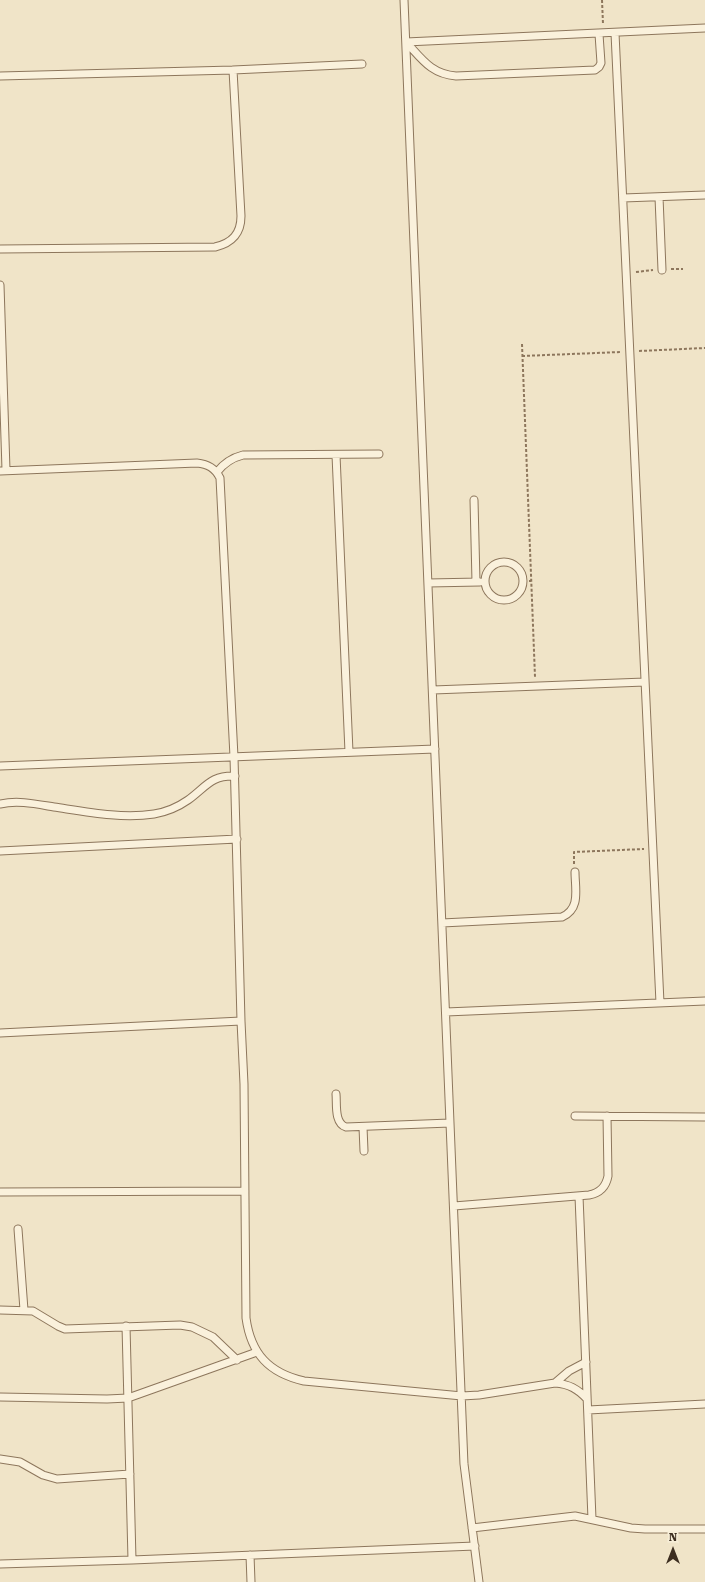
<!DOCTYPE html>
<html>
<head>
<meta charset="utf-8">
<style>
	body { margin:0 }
	#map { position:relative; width:705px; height:1582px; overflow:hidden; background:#f0e4c8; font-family:"Roboto Serif",serif }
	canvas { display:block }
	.north { position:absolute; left:653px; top:1530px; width:40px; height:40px; -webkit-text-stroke:3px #f7eed8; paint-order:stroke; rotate:0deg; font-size:11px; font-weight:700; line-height:16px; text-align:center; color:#3d2e20 }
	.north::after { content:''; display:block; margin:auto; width:14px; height:18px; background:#3d2e20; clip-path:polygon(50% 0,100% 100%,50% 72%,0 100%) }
</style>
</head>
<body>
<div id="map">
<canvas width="705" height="1582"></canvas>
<div class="north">N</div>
</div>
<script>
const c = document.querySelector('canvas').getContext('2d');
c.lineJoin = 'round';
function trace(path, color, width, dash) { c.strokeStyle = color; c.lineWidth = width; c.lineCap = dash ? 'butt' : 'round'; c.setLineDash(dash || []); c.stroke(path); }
const path = new Path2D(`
	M602,0L603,24
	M671,269H683
	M636,272L653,270
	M522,344L535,677
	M639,351L705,348
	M522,356L621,352
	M524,581H531
	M574,864V852L644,849`);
const service = new Path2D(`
	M404,0L464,1464L479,1582
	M615,33L660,1003
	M406,42L705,28
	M406,42C422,59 431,74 456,76L595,70L599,67L601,63L599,34
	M0,76L233,70L362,64
	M659,197L662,270
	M623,198L705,195
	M0,249L215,247C232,243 241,234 241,216L233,70
	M0,285L6,470
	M336,455L349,752
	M0,471L197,463C208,464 215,468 220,478L234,757L241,1021L244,1084L246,1318C251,1354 269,1373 304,1381L462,1396L479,1395L555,1383C569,1384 578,1389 587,1399
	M217,472C224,463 231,458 243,455L379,454
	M474,500L476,582
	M485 581a19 19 0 1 1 38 0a19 19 0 1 1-38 0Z
	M428,583L480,582
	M433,690L645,682
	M0,766L435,749
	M0,804C18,800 36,804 54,807C87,812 122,819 154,814C166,812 178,807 188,800C206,787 211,775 235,776
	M0,851L237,839
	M442,923L562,917C581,909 575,889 575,872
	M446,1012L705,1001
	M0,1033L241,1021
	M336,1094C337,1104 334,1123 346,1127L450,1123
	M575,1116L705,1117
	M363,1127L364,1151
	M0,1192L245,1191
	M579,1196L592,1519
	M454,1206L589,1195C600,1193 606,1187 608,1176L607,1116
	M18,1229L24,1310
	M0,1310L33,1311L58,1326L65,1329L180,1325L192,1327L213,1337L237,1360
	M126,1326L132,1560
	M555,1383L569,1371L586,1362
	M0,1397L107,1399L128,1398L257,1352
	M588,1410L705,1404
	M0,1459L20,1462L43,1475L57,1479L130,1474
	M472,1528L575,1516L631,1528L645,1529H705
	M250,1555L251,1582
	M0,1564L132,1560L475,1546`);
trace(service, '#8d765c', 9);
trace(path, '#8d765c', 2, [3, 2]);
trace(service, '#faf1dc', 7);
</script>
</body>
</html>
